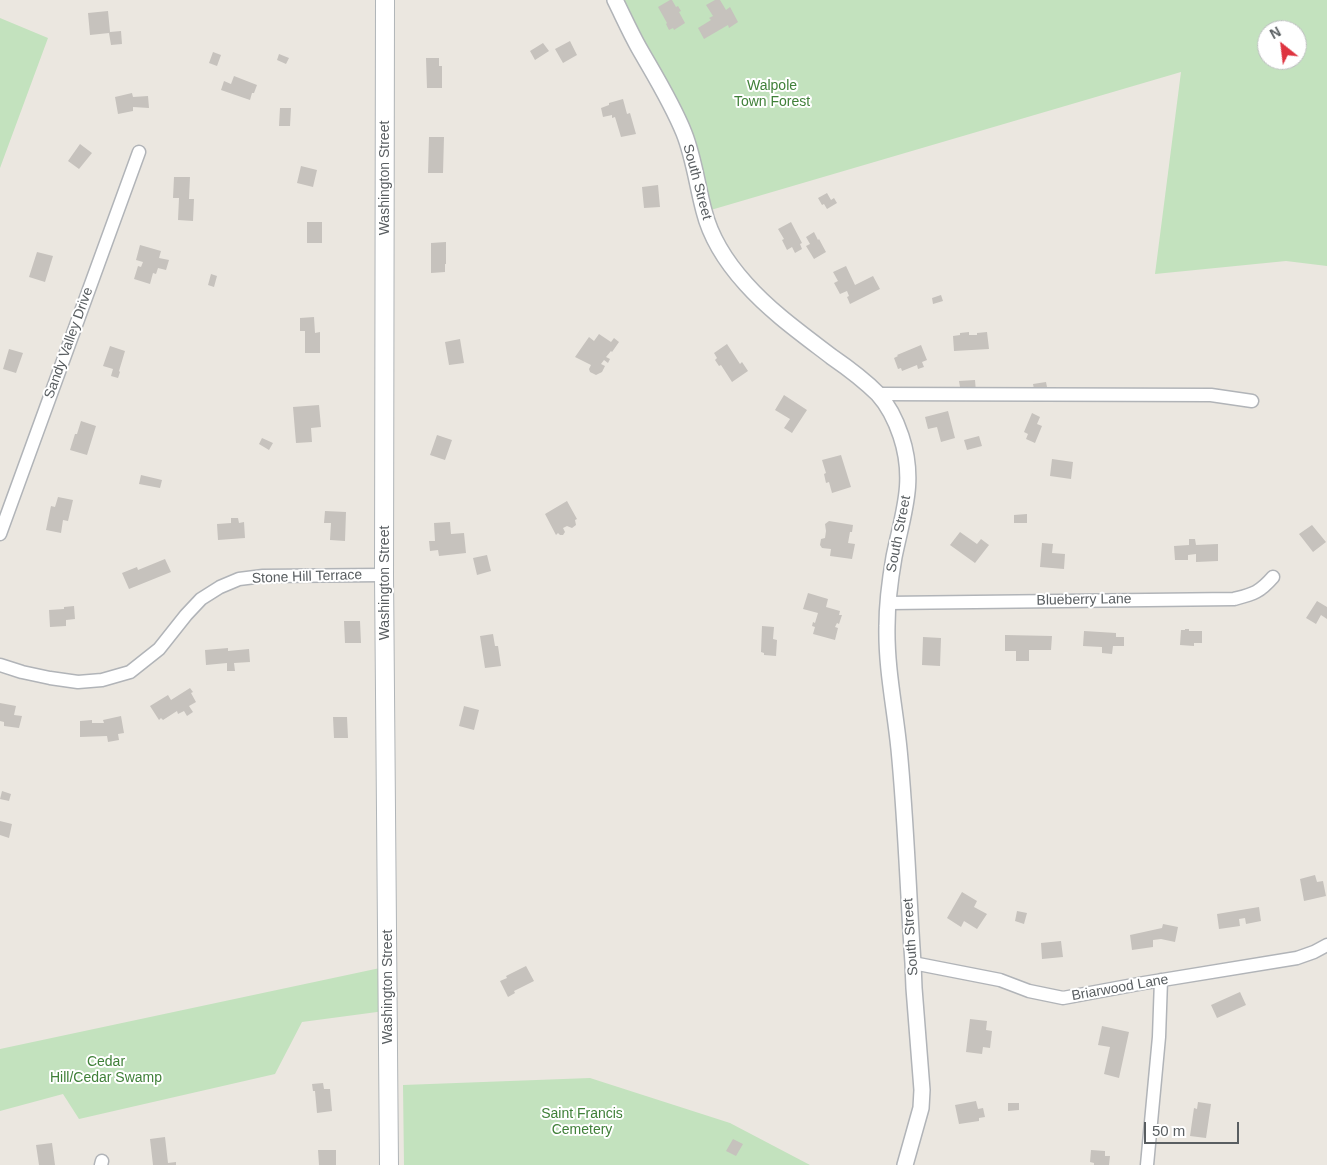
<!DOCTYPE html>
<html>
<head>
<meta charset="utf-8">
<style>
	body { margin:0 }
	#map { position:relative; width:1327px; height:1165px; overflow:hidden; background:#ebe7e0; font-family:Helvetica,sans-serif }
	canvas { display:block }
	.north { position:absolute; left:1257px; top:20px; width:50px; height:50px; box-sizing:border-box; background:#fff; border:1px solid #bdbfc0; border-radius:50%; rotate:331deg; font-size:14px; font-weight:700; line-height:20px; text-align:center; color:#595e61 }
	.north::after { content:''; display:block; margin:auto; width:18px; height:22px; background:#de3440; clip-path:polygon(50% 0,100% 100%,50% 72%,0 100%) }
	.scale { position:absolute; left:1144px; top:1122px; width:95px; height:22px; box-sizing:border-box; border:2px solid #595e61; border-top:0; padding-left:6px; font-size:15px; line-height:18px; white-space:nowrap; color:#595e61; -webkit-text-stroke:4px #fff; paint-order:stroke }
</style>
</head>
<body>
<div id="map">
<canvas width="1327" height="1165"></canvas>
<div class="north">N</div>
<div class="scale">50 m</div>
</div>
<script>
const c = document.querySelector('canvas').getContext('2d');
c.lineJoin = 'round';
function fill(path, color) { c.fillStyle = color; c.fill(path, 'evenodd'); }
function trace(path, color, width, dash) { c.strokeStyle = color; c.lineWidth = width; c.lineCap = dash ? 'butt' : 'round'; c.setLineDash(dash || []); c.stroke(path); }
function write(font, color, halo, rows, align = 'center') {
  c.font = font + ' Helvetica,sans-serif'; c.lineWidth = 4; c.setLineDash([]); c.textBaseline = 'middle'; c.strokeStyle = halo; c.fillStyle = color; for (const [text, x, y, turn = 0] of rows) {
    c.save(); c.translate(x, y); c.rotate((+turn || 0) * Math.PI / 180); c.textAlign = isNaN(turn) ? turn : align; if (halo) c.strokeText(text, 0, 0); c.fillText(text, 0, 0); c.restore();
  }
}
const green = new Path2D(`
	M615,0H1327V266L1286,261L1155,274L1181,72L704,212L695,170ZM1267,30H1297V60H1267Z
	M0,18L48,38L0,168Z
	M380,968L392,1010L302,1022L275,1074L79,1119L63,1094L0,1111V1049Z
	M590,1078L730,1123L810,1165H404L403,1085Z`);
const building = new Path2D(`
	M670,0H672L676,7L678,6L681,11L679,12L685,23L674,30L673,28L669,30L666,24L667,23L658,7Z
	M715,0H720L726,10L730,7L738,22L729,28L728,25L704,39L698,28L711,20L709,18L713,16L706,5Z
	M108,11L110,32L121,31L122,44L111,45L109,33L90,35L88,13Z
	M570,41L577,55L563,63L555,49Z
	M543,43L549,51L535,60L530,51Z
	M213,52L221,55L217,66L209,63Z
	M279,54L289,58L286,64L277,60Z
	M426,58H439V66H442V88H427Z
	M234,76L257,85L254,93H252L250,100L221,90L224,81L231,84Z
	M132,93L133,97L148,96L149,108L133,107V111L118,114L115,97Z
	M623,99L627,114L630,113L636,134L621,137L615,117L612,118V115L603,117L601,108L609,105V103Z
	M280,108H291L290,126H279Z
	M429,137H444L443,173H428Z
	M80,144L92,153L79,169L68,161Z
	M301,166L317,170L313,187L297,183Z
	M174,177H190L189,199H194L193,221L178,220L179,198H173Z
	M658,185L660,207L644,208L642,187Z
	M827,193L831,200L834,198L837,203L827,209L824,204L822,205L818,198Z
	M307,222H322V243H307Z
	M791,222L802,243L800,244L802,249L795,253L792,247L787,250L782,240L784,239L778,229Z
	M814,232L818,240L819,239L826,252L814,259L806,246L810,244L806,237Z
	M446,242V264H445V272L431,273V243Z
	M140,245L161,251L159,258L169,260L166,270L158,268L156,274L153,273L150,284L134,279L138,266L141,267L143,262L136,260Z
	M37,252L53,256L45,282L29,277Z
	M846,266L855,285L873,276L880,289L850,304L847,297L849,296L847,291L840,294L834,283L838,281L833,272Z
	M211,274L217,276L214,287L208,285Z
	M941,295L943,301L933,304L932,298Z
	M314,317L315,333L320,332V353H305V331H300V318Z
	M969,332V335H977V333L987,332L989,349L954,351L953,336L960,335V333Z
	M599,334L611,342L614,338L619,342L612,352L611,351L606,357L610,359L608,363L604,360L601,364L605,366L602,372L596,375L590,372L589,369L591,365L575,357L589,337L594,341Z
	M460,339L464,363L449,365L445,342Z
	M727,344L740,364L742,362L748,371L732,382L721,365L719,366L715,360L717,358L714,353Z
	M921,345L927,360L922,362L924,367L918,369L917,365L902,371L901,368L898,369L894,358L898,356L897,355Z
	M110,346L125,351L119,371L120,372L118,378L111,376L113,369L103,366Z
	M9,349L23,353L16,373L3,369Z
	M975,380L976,392L961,393L959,381Z
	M1046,382L1048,392L1035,394L1033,384Z
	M784,395L807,410L792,433L784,428L790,419L775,410Z
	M319,405L321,427L311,428L312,442L296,443L293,407Z
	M948,411L955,438L941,442L937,427L928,429L925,417Z
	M1032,413L1040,417L1037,424L1042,426L1035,443L1026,439L1028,434L1024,432Z
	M81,421L96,426L87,455L70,450L75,434H77Z
	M437,435L452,440L445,460L430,455Z
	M979,436L982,446L967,450L964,440Z
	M262,438L273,443L269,450L259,444Z
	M841,455L851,487L832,493L829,482L826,483L824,474L826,473L822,460Z
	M1052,459L1073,462L1071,479L1050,476Z
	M141,475L162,480L160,488L139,484Z
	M58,497L73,500L68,521L63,520L61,533L46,530L51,506L55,507Z
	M567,501L577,519L575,520L576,525L572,528L567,526L563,528L565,532L563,535H560L558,533L556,535L545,514Z
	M325,511L346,512L345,541L330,540L331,523H324Z
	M1027,514V523H1014V515Z
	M231,518H238L239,523L244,522L245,538L218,540L217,524L231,523Z
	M829,521L853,525L852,532H850L848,543L855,544L852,559L830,556L831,549L822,548L820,545L821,539L825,538L826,531L825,524Z
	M450,522L451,534L464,533L466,553L439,556L438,550L430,551L429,541H435L434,523Z
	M1312,525L1326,542L1313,552L1299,534Z
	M960,532L977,544L981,539L989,545L975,563L950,545Z
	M1189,539H1195L1196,545L1218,544V561L1196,562V554L1188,555V560H1175L1174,546L1189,545Z
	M1042,543L1053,544L1052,553L1065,554L1064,569L1040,567Z
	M487,555L491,571L477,575L473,558Z
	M165,559L171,572L129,589L122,573L137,567L138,570Z
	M808,593L828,599L826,607L840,611L839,615H842L839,624L837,623L835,627L838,628L835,640L813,634L815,627L812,626L813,622L815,623L818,613L803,609Z
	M1317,601L1327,607V619L1321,615L1316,624L1306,618Z
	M74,606L75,619L66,620V626L50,627L49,610L64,609V607Z
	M344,621H360L361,643H345Z
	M762,626L774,627L773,639L777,640L776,656L764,655V653L761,652Z
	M1185,629H1189V631H1202V643H1194V646L1180,645L1181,630H1185Z
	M1084,631L1116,633V637H1124V646H1113L1112,654L1102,653V647L1083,646Z
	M493,634L495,646H498L501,666L485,668L480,636Z
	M1005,635L1052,636L1051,650H1029V661H1016V651H1005Z
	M923,637L941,638L940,666L922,665Z
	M228,648V651L249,649L250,662L234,663L235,671H227V663L206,665L205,650Z
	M190,688L193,692L191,693L196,702L189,706L193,712L187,716L184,711L178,714L177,711L163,720L161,718L159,720L150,706L168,695L171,700Z
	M0,703L16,706L14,715L22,716L19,728L4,726V722L0,721Z
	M464,706L479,710L474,730L459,726Z
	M121,716L124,733L118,734L119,740L108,742L107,736L80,737V721L92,720V723H104L103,720Z
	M333,717H347L348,738H334Z
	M2,791L11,794L9,801L0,799Z
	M0,821L12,824L9,838L0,835Z
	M1315,875L1317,882L1323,881L1326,896L1304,901L1300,879Z
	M962,892L977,901L974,907L987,914L977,929L964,921L961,927L947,918Z
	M1259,907L1261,921L1246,924L1245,918L1239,919L1240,926L1219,929L1217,914Z
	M1017,911L1027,913L1024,924L1015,921Z
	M1163,924L1178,927L1175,942L1161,939L1153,940V947L1132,950L1130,935L1162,928Z
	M1061,941L1063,957L1042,959L1041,943Z
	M526,966L534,981L514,991L515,993L508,997L500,981L507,978L506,976Z
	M1240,992L1246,1005L1217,1018L1211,1005Z
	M970,1019L987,1021L986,1030L992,1031L990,1048L983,1047L982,1054L966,1052Z
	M1102,1026L1129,1032L1119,1078L1104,1074L1110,1047L1098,1045Z
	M323,1083L324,1089H330L332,1111L317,1113L315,1091H313L312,1084Z
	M976,1101L978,1109L983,1108L985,1117L979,1118V1121L959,1124L955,1105Z
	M1198,1102L1211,1104L1206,1138L1190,1136L1194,1108L1197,1109Z
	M1008,1103H1019V1110L1008,1111Z
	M165,1137L168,1163L176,1162V1165H153L150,1139Z
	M733,1139L743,1144L736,1156L726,1151Z
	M52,1143L55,1165H39L36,1145Z
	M318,1150H336V1165H319Z
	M1091,1150L1105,1151V1156H1110L1109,1165H1094V1163L1090,1162Z`);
const minor = new Path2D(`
	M878,394L1211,395L1252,401
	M0,534L139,152
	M888,603L1234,599C1253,594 1259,593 1273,577
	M0,665L22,672L50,678L78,682L102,680L130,672L159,649L186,615L201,599L220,587L239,579L263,576L384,575
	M913,963L1000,980L1029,991L1063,998L1144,983L1297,958L1314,952L1327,945
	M101,1165L102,1161
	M1147,1165L1159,1037L1161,980`);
const tertiary = new Path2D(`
	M615,0C623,16 630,32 639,48C655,76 672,103 684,133C694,158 697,185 704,211C711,239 727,263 746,284C771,312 802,334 832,357C848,368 864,380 878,394C888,405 896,421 901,436C916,481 903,513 894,557C890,580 887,603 887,626C886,668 895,708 899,749C906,820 908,891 913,963L914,988L922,1090L921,1108L905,1165`);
const secondary = new Path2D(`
	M385,0L384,575L389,1165`);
const parkNames = [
	["Walpole",772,86],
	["Town Forest",772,102],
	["Cedar",106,1062],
	["Hill/Cedar Swamp",106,1078],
	["Saint Francis",582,1114],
	["Cemetery",582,1130]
];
const streetNames = [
	["Washington Street",385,178,-90],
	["South Street",697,182,75],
	["Sandy Valley Drive",69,343,-70],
	["South Street",899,534,-79],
	["Stone Hill Terrace",307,577,-2],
	["Washington Street",385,583,-90],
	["Blueberry Lane",1084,600,-1],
	["South Street",911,937,-94],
	["Washington Street",388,987,-90],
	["Briarwood Lane",1120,988,-10]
];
fill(green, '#c3e2be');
fill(building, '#c6c2bd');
trace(minor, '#b1b4b8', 15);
trace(tertiary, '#b1b4b8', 18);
trace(secondary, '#b0b5b8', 20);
trace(minor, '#fff', 12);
trace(tertiary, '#fff', 15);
trace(secondary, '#fff', 18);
write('14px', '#408039', '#fff', parkNames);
write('14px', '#595e61', '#fff', streetNames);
</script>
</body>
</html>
